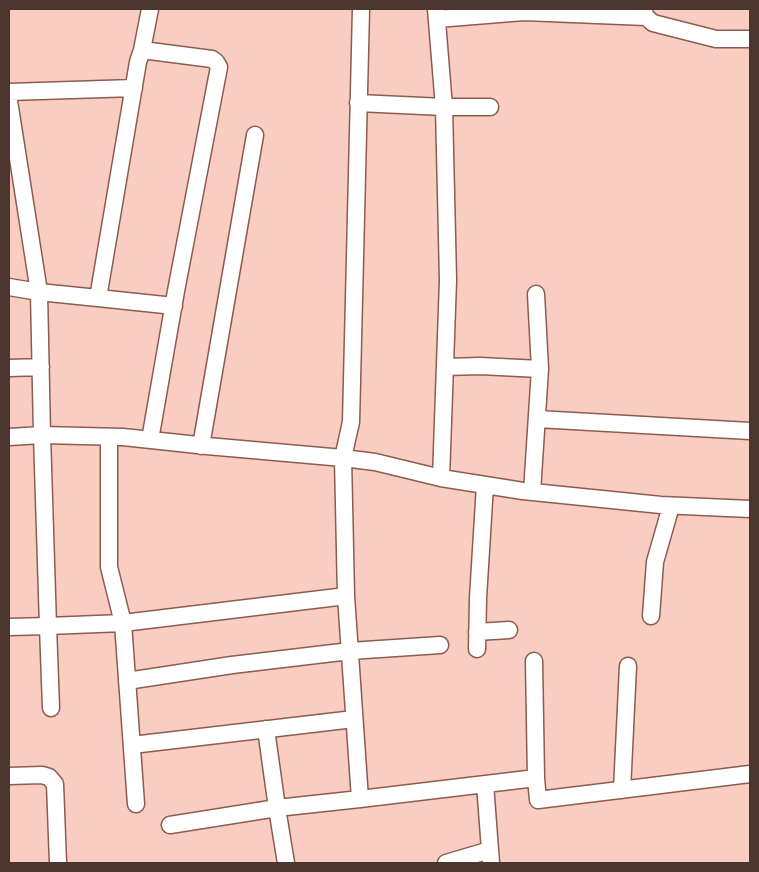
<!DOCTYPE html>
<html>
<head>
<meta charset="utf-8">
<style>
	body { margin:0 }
	#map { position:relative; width:759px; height:872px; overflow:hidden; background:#f9cdc1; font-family:"Archivo Narrow",sans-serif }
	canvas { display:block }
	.frame { position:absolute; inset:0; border:10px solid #4a352f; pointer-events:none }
</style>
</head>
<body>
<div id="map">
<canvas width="759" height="872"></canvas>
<div class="frame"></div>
</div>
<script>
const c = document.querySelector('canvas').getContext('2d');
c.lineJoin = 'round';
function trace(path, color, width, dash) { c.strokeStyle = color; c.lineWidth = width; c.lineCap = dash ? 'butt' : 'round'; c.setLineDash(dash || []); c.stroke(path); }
const street = new Path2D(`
	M150,9L142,50L138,62L98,298L39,292L42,435L48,626L123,623L346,596L343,458L351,422L361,9
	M436,9L444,107H490
	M643,9L646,17L653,23L716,39H750
	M437,19L524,12L646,17
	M142,50L212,59L216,62L219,67L176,291L150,440
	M9,92L134,88
	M9,101L39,292L9,287
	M358,103L444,107L448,280L441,478
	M98,298L174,306
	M445,367L480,366L540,369
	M9,368L41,367
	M537,419L750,431
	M9,437L42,435L123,437L207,446L343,458L375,462L441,478L523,491L661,505L750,509
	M109,437V567L123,623L136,804
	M201,446L255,135
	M532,492L540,369L536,294
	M346,596L360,799L536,778L534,661
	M651,616L655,562L671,506
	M9,627L48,626L51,708
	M477,632L509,630
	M477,649L478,598L485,485
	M127,681L232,665L350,651L440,645
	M266,729L277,808L286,863
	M132,745L354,719
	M9,776L42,775L49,777L55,784L58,863
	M536,778L538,800L750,774
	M485,784L491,863
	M622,790L628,666
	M170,825L277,808L360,799
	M446,863L490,850`);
trace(street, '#8c5c4f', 19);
trace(street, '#fff', 16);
</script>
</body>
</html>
